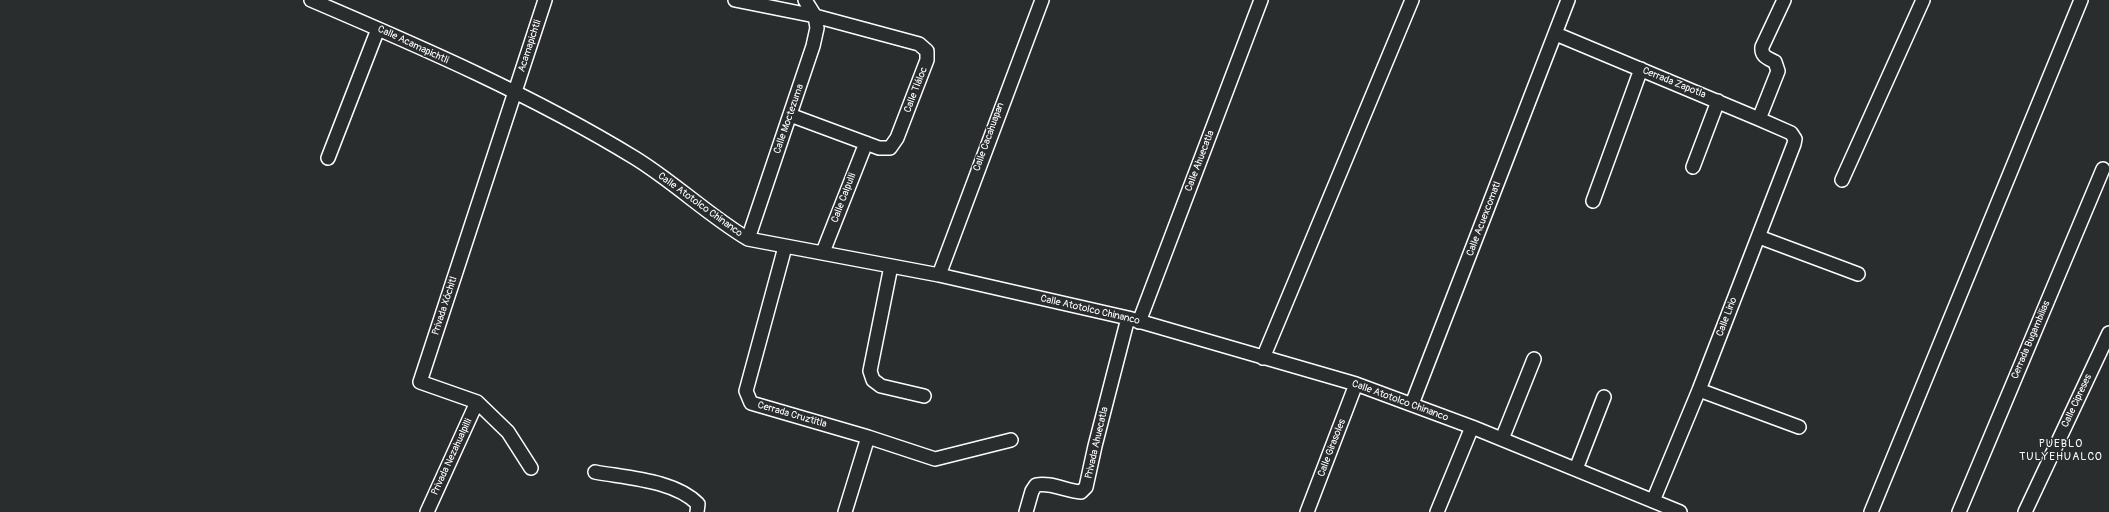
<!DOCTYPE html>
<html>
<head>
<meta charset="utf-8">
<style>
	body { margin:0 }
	canvas { display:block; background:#2a2d2e }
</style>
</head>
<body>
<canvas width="2109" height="512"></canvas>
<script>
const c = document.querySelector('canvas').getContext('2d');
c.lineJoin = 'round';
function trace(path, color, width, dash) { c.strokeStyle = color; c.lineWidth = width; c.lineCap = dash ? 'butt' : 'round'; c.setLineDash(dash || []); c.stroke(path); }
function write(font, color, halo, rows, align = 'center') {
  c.font = font + ' Pangolin,sans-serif'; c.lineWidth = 3; c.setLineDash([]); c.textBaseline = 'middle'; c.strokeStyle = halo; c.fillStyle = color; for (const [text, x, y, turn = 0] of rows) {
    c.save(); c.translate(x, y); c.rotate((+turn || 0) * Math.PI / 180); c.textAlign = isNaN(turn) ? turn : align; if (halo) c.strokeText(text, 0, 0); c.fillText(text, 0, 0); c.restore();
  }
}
const street = new Path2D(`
	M311,0C421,47 532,95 635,158C674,182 708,215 748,239L939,275L1128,318L1356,384L1472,427L1680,512
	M735,0L815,16L919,44L927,51V60L897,138L890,148H879L790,115
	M1556,34L1759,119L1791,133L1795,139L1794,144L1699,390L1653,501
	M1759,119L1778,71L1775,62C1768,58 1761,57 1762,47L1784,0
	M328,158L378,29
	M1693,167L1718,101
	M1842,180L1923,0
	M1593,201L1641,69
	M1759,237L1858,274
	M748,239L813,46L817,28L815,16L805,0
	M785,247L746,391L751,403L868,437L935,459L1011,440
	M823,252L866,143
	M891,266L870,371L873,380L881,386L924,396
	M939,275L1042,0
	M1139,322L1261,0
	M1263,358L1412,0
	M1699,390L1799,427
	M1412,404L1568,0
	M1502,439L1534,359
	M531,468L508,432L477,402L420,382L545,0
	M1576,469L1604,397
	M595,472C627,478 674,480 698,504L697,512
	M427,512L477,402
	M845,512L868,437
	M1026,512L1032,491L1036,485C1051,482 1066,491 1081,492L1086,487L1095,446L1128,318
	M1307,512L1356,384
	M1437,512L1472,427
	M1871,512L2081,0
	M1959,512L2103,169
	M2025,512L2109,333`);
const streetNames = [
	["Calle Acamapichtli",413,45,25],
	["Acamapichtli",530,46,-72],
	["Cerrada Zapotla",1674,83,22],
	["Calle Tláloc",916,90,-69],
	["Calle Moctezuma",789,119,-71],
	["Calle Cacahuapan",989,137,-70],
	["Calle Ahuecatla",1200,161,-69],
	["Calle Calpulli",844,198,-69],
	["Calle Atotolco Chinanco",700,205,36],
	["Calle Acuexcomatl",1484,219,-69],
	["Privada Xóchitl",445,306,-72],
	["Calle Atotolco Chinanco",1090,310,13],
	["Calle Lirio",1727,317,-69],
	["Cerrada Bugambilias",2031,340,-67],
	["Calle Atotolco Chinanco",1400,401,20],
	["Calle Cipreses",2077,401,-65],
	["Cerrada Cruztitla",792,415,16],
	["Privada Ahuecatla",1097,443,-77],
	["Calle Girasoles",1332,448,-69],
	["Privada Nezahualpilli",452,457,-65]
];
const neighbourhoodNames = [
	["PUEBLO",2061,444],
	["TULYEHUALCO",2061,457]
];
trace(street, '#fff', 16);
trace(street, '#2a2d2e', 13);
write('10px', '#fff', '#2a2d2e', streetNames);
c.letterSpacing = '1px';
write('11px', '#fff', '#2a2d2e', neighbourhoodNames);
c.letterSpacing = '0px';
</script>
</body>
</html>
